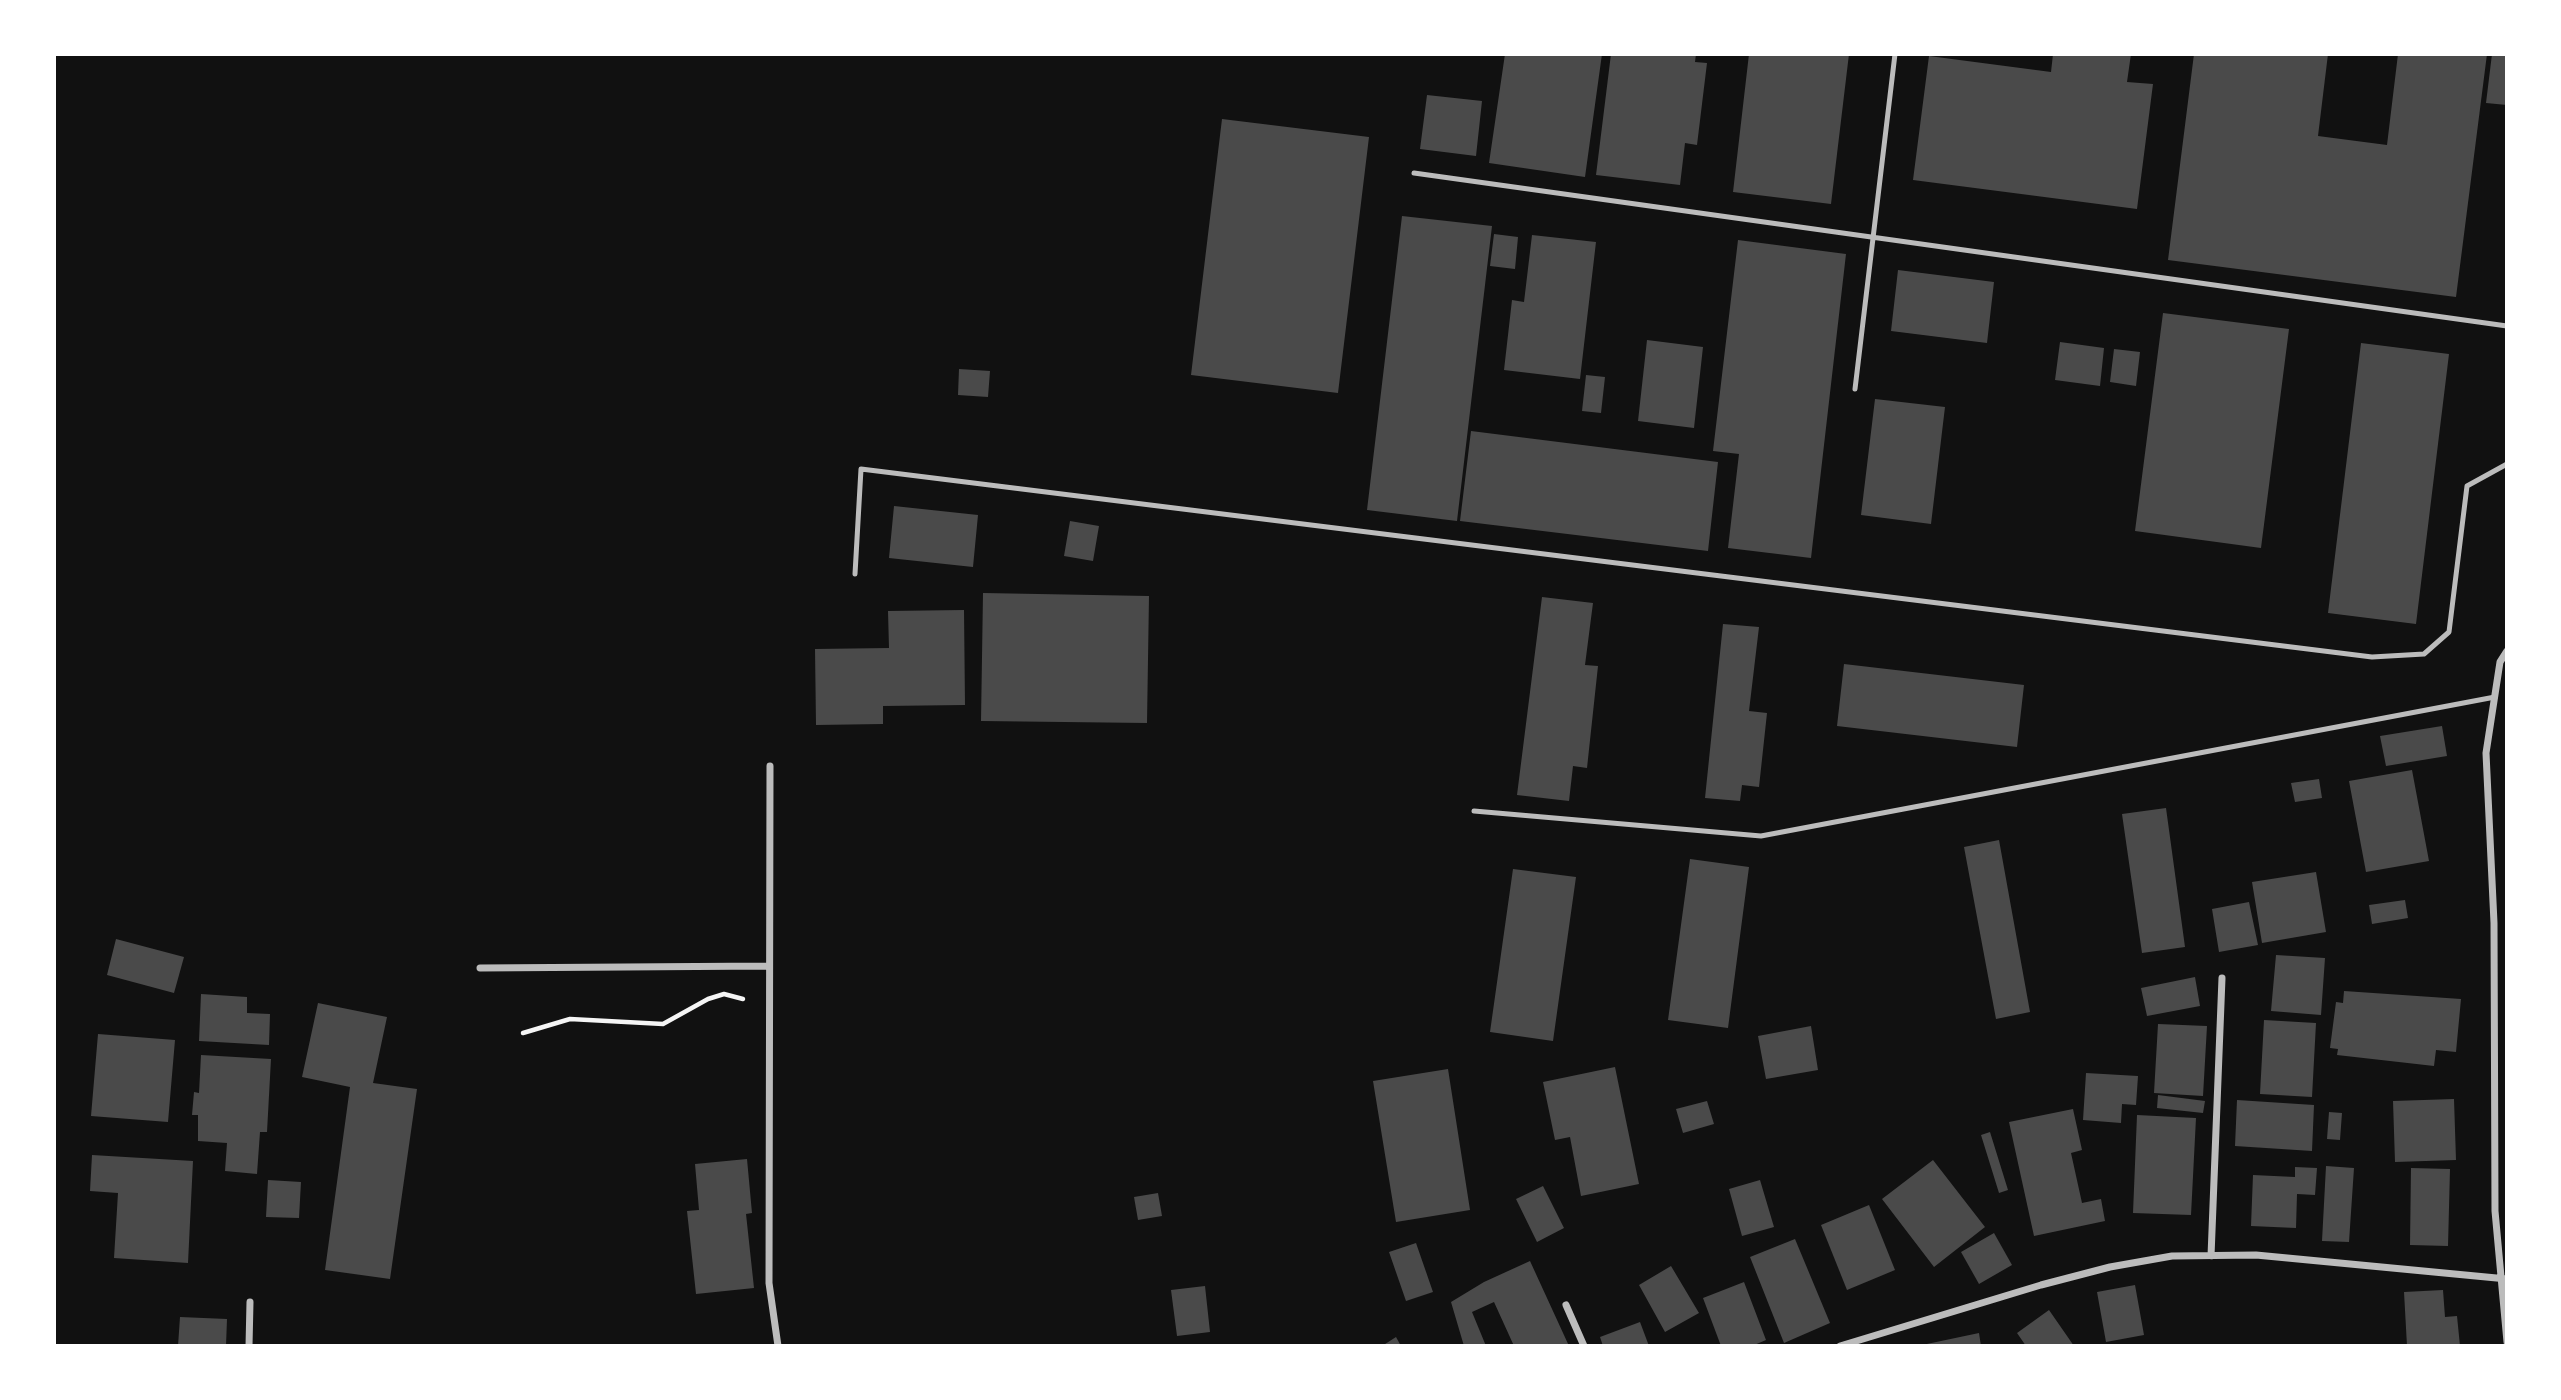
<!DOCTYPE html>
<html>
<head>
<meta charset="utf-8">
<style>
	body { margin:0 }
	#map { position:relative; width:2561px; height:1400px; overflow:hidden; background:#111; font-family:Manrope,sans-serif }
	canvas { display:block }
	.frame { position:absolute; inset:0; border:56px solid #fff; pointer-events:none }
</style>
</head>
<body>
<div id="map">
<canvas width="2561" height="1400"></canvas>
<div class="frame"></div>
</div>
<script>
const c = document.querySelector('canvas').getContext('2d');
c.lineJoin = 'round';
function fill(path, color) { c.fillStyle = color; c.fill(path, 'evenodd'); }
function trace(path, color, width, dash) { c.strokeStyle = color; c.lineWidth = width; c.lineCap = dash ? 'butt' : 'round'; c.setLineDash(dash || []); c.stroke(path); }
const building = new Path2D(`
	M1505,54H1602L1585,177L1489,163Z
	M1611,54H1696L1695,62L1707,63L1697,145L1685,143L1680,185L1596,175Z
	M1749,54H1849L1831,204L1733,192Z
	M2053,54H2131L2127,82L2153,84L2137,209L1913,180L1929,56L2051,72Z
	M2194,54H2328L2318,136L2387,145L2398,54H2487L2456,297L2168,260Z
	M2492,54H2507V105L2486,103Z
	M1427,95L1482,101L1476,156L1420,149Z
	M1222,119L1369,137L1338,393L1191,375Z
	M1402,216L1492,226L1457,521L1367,510Z
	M1494,234L1518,237L1515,269L1490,266Z
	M1532,235L1596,242L1580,379L1504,370L1512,300L1524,302Z
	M1738,240L1846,254L1811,558L1728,548L1739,454L1713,451Z
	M1898,270L1994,282L1987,343L1891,331Z
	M2163,313L2289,329L2261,548L2135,531Z
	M1647,340L1703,347L1694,428L1638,421Z
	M2060,342L2104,348L2100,386L2055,380Z
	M2361,343L2449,354L2416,624L2328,613Z
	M2114,349L2140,352L2136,386L2110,382Z
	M959,369L990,371L988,397L958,395Z
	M1586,375L1605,377L1601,413L1582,411Z
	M1875,399L1945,407L1931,524L1861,515Z
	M1471,431L1718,462L1708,551L1460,521Z
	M894,506L978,515L973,567L889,558Z
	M1070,521L1099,526L1093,561L1064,556Z
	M983,593L1149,596L1147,723L981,721Z
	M1542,597L1593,603L1585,665L1598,666L1587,768L1573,766L1569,801L1517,795Z
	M964,610L965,705L883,706V724L816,725L815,649L889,648L888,611Z
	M1723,624L1759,627L1749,711L1767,713L1759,787L1742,785L1740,801L1705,798Z
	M1844,664L2024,685L2017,747L1837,726Z
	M2442,726L2447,756L2386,766L2380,736Z
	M2412,770L2429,861L2366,872L2349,781Z
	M2319,779L2322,798L2295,802L2291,783Z
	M2166,808L2185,947L2142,953L2122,814Z
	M1999,840L2030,1012L1996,1019L1964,847Z
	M1690,859L1749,867L1728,1028L1668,1020Z
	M1513,869L1576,877L1553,1041L1490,1032Z
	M2316,872L2326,932L2262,943L2252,882Z
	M2405,900L2408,918L2372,924L2369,905Z
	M2249,902L2258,945L2219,952L2212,909Z
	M116,939L184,957L174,993L107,975Z
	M2276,955L2325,958L2321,1015L2271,1011Z
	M2195,977L2200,1006L2147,1016L2141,988Z
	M2344,991L2461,999L2456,1052L2436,1050L2434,1066L2337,1055L2338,1049L2330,1048L2336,1002L2343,1003Z
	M201,994L247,997V1013L270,1014L269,1045L199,1041Z
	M318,1003L387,1017L373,1083L417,1089L390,1279L325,1270L350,1087L302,1077Z
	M2264,1020L2316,1023L2312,1097L2260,1094Z
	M2158,1024L2207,1026L2203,1096L2154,1093Z
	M1811,1026L1818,1070L1766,1079L1758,1036Z
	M98,1034L175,1040L168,1122L91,1116Z
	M201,1055L271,1059L267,1132H260L257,1174L225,1171L227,1143L198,1141V1115H192L194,1092L199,1093Z
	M1615,1067L1639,1184L1581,1196L1570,1137L1555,1140L1543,1082Z
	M1448,1069L1470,1210L1396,1222L1373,1081Z
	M2086,1073L2138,1076L2136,1105L2122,1104L2121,1123L2083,1120Z
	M2158,1095L2205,1101L2203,1113L2157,1108Z
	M2454,1099L2456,1160L2395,1162L2393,1101Z
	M2237,1100L2314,1105L2312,1151L2235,1146Z
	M1707,1101L1714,1124L1683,1133L1676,1109Z
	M2073,1109L2082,1150L2071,1153L2082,1203L2101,1199L2105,1221L2034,1236L2009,1122Z
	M2329,1112L2342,1113L2340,1140L2327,1139Z
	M2137,1115L2196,1118L2191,1215L2133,1213Z
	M1990,1132L2008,1190L1999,1193L1981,1135Z
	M92,1155L193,1161L188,1263L114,1258L118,1193L90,1191Z
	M747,1159L752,1213L746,1214L754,1288L696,1294L687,1211L699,1210L695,1164Z
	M1933,1160L1985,1227L1934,1267L1882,1199Z
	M2326,1166L2354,1168L2349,1242L2322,1241Z
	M2295,1167L2317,1168L2315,1195L2297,1194L2296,1228L2251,1226L2253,1175L2295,1177Z
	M2411,1168L2450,1169L2448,1246L2410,1245Z
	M268,1180L301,1182L299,1218L266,1217Z
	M1760,1180L1774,1227L1742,1236L1729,1189Z
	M1543,1186L1564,1228L1537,1242L1516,1199Z
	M1158,1193L1162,1216L1138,1220L1134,1197Z
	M1869,1205L1895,1270L1847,1290L1821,1225Z
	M1994,1233L2012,1265L1979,1284L1961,1252Z
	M1795,1239L1830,1323L1784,1343L1750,1257Z
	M1416,1243L1433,1292L1406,1301L1389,1252Z
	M1530,1261L1569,1346H1514L1494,1302L1472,1312L1486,1346H1464L1451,1302L1484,1282Z
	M1671,1266L1699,1313L1665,1332L1639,1285Z
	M1744,1282L1766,1340L1752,1346H1721L1703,1298Z
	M2135,1285L2144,1335L2106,1342L2097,1292Z
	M1205,1286L1210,1332L1177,1336L1171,1290Z
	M2443,1290L2445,1317L2457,1316L2460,1346H2407L2404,1292Z
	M2049,1310L2074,1346H2026L2017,1333Z
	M180,1317L227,1319L226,1346H178Z
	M1640,1322L1649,1346H1603L1600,1337Z
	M1979,1333L1981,1346H1922V1345Z
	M1396,1337L1401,1346H1382Z`);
const path = new Path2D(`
	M523,1033L570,1019L663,1024L708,999L724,994L743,999`);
const service = new Path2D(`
	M1414,173L2507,326
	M1855,389L1895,54
	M855,574L861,469L2372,657L2424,654L2449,632L2467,486L2507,464
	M1474,811L1761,836L2495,697`);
const minor = new Path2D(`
	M2507,651L2500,662L2486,753L2494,923L2495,1211L2507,1342
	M770,766L769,1283L778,1346
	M480,968L768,966
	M2211,1256L2222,978
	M1566,1305L1584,1346
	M249,1346L250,1302
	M1840,1346L2041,1285L2110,1267L2172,1256L2256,1255L2507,1279`);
fill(building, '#4a4a4a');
trace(path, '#f5f5f5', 4.5);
trace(service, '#bcbcbc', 5);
trace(minor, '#bcbcbc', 7);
</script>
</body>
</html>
